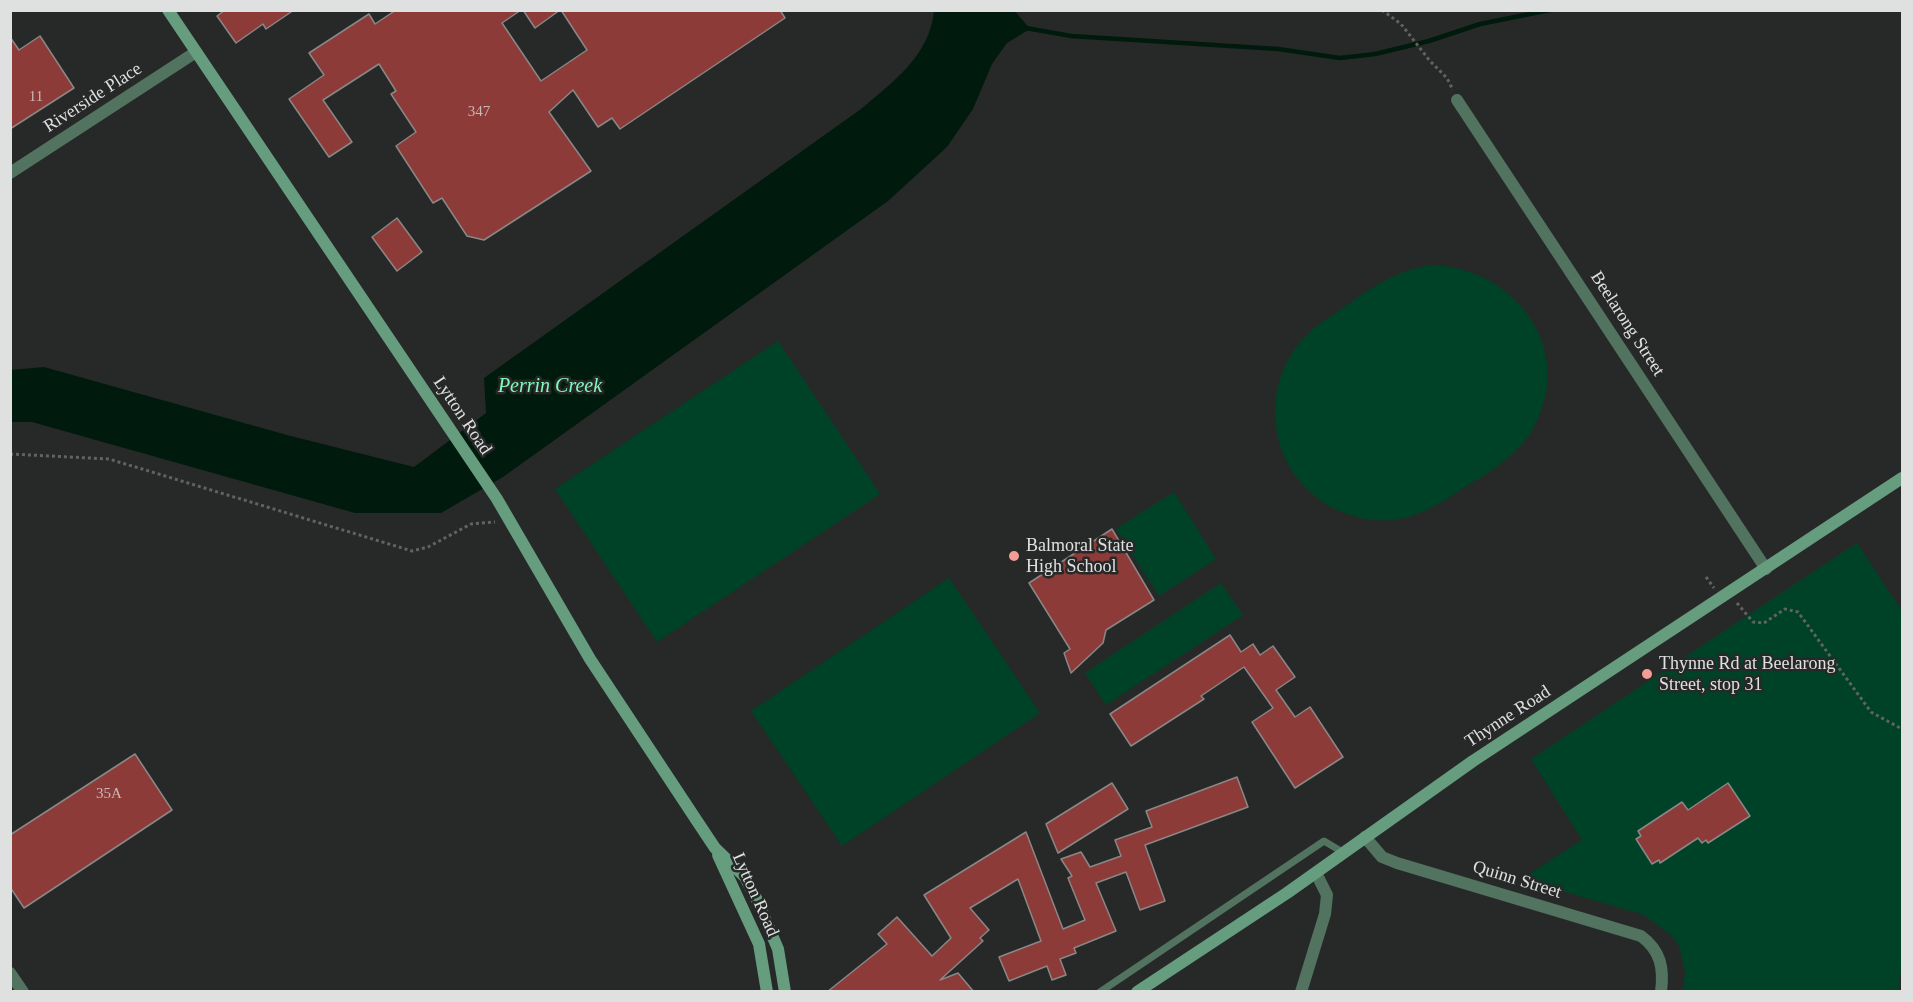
<!DOCTYPE html>
<html>
<head>
<meta charset="utf-8">
<style>
	body { margin:0 }
	#map { position:relative; width:1913px; height:1002px; overflow:hidden; background:#272928; font-family:"Times New Roman",serif }
	canvas { display:block }
	.frame { position:absolute; inset:0; border:12px solid #dfe1e0; pointer-events:none }
</style>
</head>
<body>
<div id="map">
<canvas width="1913" height="1002"></canvas>
<div class="frame"></div>
</div>
<script>
const c = document.querySelector('canvas').getContext('2d');
c.lineJoin = 'round';
function fill(path, color) { c.fillStyle = color; c.fill(path, 'evenodd'); }
function trace(path, color, width, dash) { c.strokeStyle = color; c.lineWidth = width; c.lineCap = dash ? 'butt' : 'round'; c.setLineDash(dash || []); c.stroke(path); }
function write(font, color, halo, rows, align = 'center') {
  c.font = font + ' "Times New Roman",serif'; c.lineWidth = 5; c.setLineDash([]); c.textBaseline = 'middle'; c.strokeStyle = halo; c.fillStyle = color; for (const [text, x, y, turn = 0] of rows) {
    c.save(); c.translate(x, y); c.rotate((+turn || 0) * Math.PI / 180); c.textAlign = isNaN(turn) ? turn : align; if (halo) c.strokeText(text, 0, 0); c.fillText(text, 0, 0); c.restore();
  }
}
const green = new Path2D(`
	M1432,265C1515,268 1576,348 1534,427C1518,457 1487,473 1459,491C1422,516 1390,530 1345,513C1320,504 1298,485 1286,460C1267,420 1273,370 1304,338C1315,325 1333,315 1347,305C1375,285 1398,270 1432,265Z
	M778,341L880,494L657,642L555,489Z
	M1174,492L1216,559L1159,596L1116,529Z
	M1857,543L1902,611V964L1898,991H1683L1685,972L1679,946L1672,936L1644,915L1521,879L1582,840L1531,759Z
	M949,578L1040,713L842,846L751,711Z
	M1221,583L1243,615L1106,705L1085,673Z`);
const water = new Path2D(`
	M934,11H1015L1030,29L1007,43L992,64L973,109L947,147L888,201L503,477L441,513H355L32,422H11V370L44,367L287,435L414,467L486,413L484,378L861,109C893,82 930,55 934,11Z`);
const stream = new Path2D(`
	M1026,28L1071,36L1278,49L1340,58L1375,54L1429,41L1480,24L1550,10`);
const building = new Path2D(`
	M225,10H294L266,29L263,24L236,43L217,16Z
	M396,10H521L502,23L541,81L587,50L561,10H780L785,18L620,129L612,118L598,127L573,90L549,112L591,171L484,240L467,236L442,198L433,203L396,146L416,132L391,94L396,91L379,64L323,100L352,142L329,157L289,99L324,75L309,53L369,14L375,24Z
	M523,10H560L535,28Z
	M40,36L74,88L10,129V37L19,50Z
	M397,218L422,252L397,271L372,237Z
	M1112,529L1154,600L1106,630L1103,643L1071,673L1064,653L1070,649L1029,583Z
	M1230,635L1241,652L1253,644L1260,655L1273,646L1295,677L1276,690L1295,717L1310,707L1343,757L1295,788L1252,722L1273,708L1244,667L1201,696L1204,699L1131,746L1110,714Z
	M135,754L172,810L24,908L10,887V835Z
	M1237,777L1248,807L1145,845L1165,901L1140,910L1126,872L1096,883L1116,931L1074,948L1076,953L1060,959L1066,975L1052,980L1047,966L1009,981L999,957L1041,941L1018,879L970,908L989,930L980,938L983,941L940,980L958,973L974,992H827L887,944L878,934L897,917L932,956L951,938L924,895L1026,832L1063,929L1085,920L1068,878L1072,876L1061,859L1081,852L1090,867L1121,856L1115,840L1152,827L1146,811Z
	M1112,783L1128,809L1058,853L1046,824Z
	M1728,783L1750,816L1708,843L1706,840L1702,843L1698,838L1660,863L1659,860L1652,864L1636,839L1641,836L1638,831L1682,802L1688,810Z`);
const path = new Path2D(`
	M1382,10L1401,24L1430,61L1447,78L1453,90
	M10,454L109,459L412,551L428,547L471,524L495,522
	M1706,577L1714,588
	M1737,603L1753,622L1764,623L1785,609L1798,612L1871,712L1902,729`);
const lane = new Path2D(`
	M1100,992L1324,841L1344,853`);
const street = new Path2D(`
	M1457,100L1766,569
	M10,173L196,52
	M1365,837L1382,857L1397,863L1641,936C1661,951 1664,968 1661,992
	M10,973L23,992
	M1301,992L1325,914L1327,895L1316,873`);
const secondary = new Path2D(`
	M168,10L497,499L590,659L699,824L715,848L745,877L757,900L778,949L785,992
	M718,855L759,944L767,992
	M1137,992L1287,893L1473,761L1902,478`);
const markers = [
	[1014,556,6,"#f59c96"],
	[1647,674,6,"#f59c96"]
];
const numberNames = [
	["11",36,97],
	["347",479,112],
	["35A",109,794]
];
const streetNames = [
	["Riverside Place",93,98,-33],
	["Beelarong Street",1627,324,57],
	["Lytton Road",462,416,56],
	["Thynne Road",1508,717,-33],
	["Quinn Street",1517,880,17],
	["Lytton Road",755,895,66]
];
const poiNames = [
	["Balmoral State",1026,546],
	["High School",1026,567],
	["Thynne Rd at Beelarong",1659,664],
	["Street, stop 31",1659,685]
];
const waterNames = [
	["Perrin Creek",550,387]
];
fill(green, '#004227');
fill(water, '#001a0d');
trace(stream, '#001a0d', 4.5);
fill(building, '#8c3b38');
trace(building, '#8a8787', 1.5);
trace(path, '#616362', 3, [3, 3]);
trace(lane, '#51735f', 7);
trace(street, '#51735f', 12);
trace(secondary, '#659d7e', 12);
for (const [x, y, r, color] of markers) { const dot = new Path2D(); dot.arc(x, y, r, 0, 2 * Math.PI); c.fillStyle = color; c.fill(dot); trace(dot, '#272928', 2); }
write('15px', '#cab8b6', null, numberNames);
write('18px', '#dfe1e0', '#272928', streetNames);
write('18px', '#dfe1e0', '#272928', poiNames, 'left');
write('italic 20px', '#82fabb', '#272928', waterNames);
</script>
</body>
</html>
